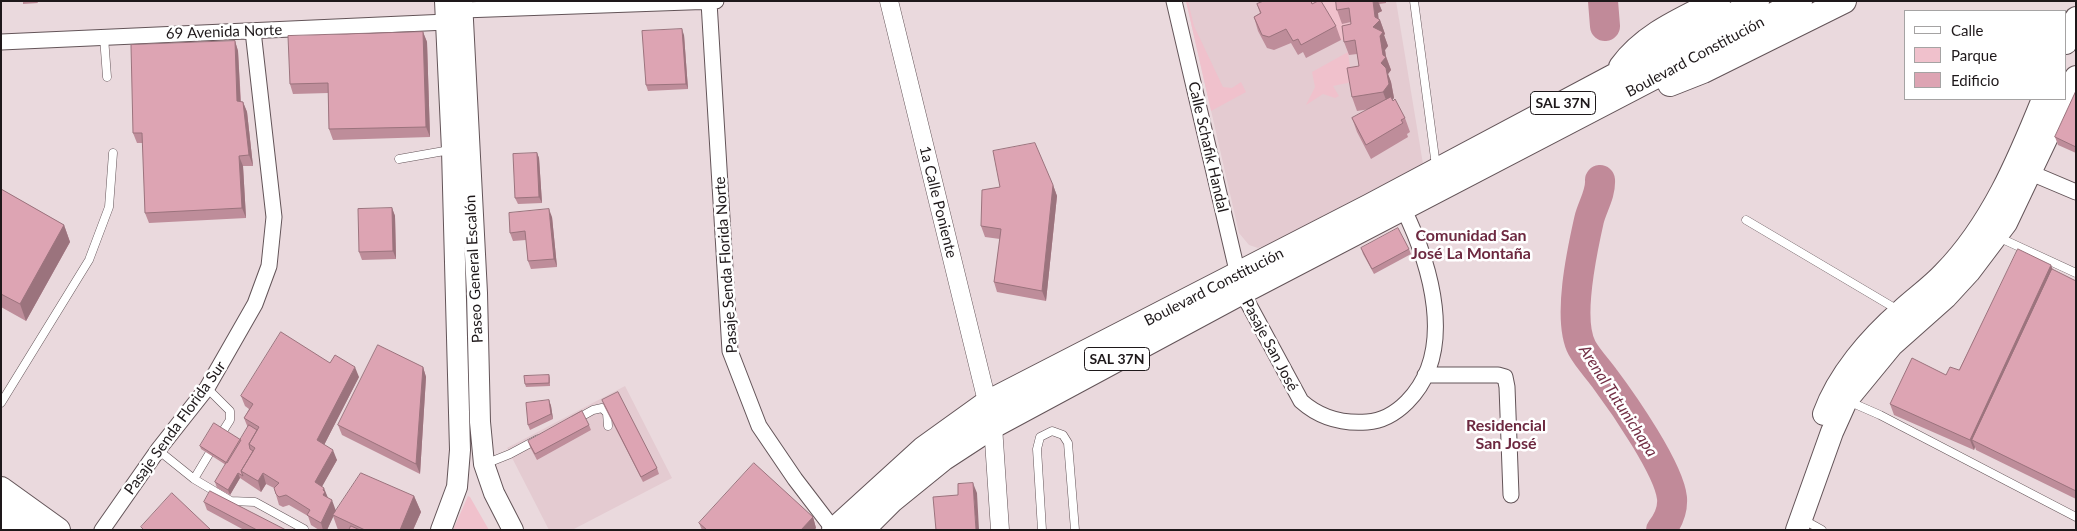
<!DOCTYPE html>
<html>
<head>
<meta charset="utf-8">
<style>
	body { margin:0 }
	#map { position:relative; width:2077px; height:531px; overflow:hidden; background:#ead9dd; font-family:Lato,sans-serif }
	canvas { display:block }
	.frame { position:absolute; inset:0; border:2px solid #1e181a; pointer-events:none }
	.legend { position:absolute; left:1904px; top:10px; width:162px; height:90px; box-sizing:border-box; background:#fff; border:1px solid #a5a3a3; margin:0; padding:6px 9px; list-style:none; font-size:15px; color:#1e181a }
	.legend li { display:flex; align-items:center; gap:10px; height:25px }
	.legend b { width:25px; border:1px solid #a5a3a3 }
</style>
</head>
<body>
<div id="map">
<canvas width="2077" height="531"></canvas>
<div class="frame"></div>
<ul class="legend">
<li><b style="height:6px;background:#fff"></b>Calle</li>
<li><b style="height:14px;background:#f0c1cc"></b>Parque</li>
<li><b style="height:14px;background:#dda4b3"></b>Edificio</li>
</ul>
</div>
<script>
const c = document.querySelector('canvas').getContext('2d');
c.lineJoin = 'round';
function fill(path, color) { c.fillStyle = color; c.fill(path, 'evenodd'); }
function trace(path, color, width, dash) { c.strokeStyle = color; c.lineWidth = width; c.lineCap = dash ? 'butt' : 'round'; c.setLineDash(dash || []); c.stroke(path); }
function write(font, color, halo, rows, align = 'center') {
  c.font = font + ' Lato,sans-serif'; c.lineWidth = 5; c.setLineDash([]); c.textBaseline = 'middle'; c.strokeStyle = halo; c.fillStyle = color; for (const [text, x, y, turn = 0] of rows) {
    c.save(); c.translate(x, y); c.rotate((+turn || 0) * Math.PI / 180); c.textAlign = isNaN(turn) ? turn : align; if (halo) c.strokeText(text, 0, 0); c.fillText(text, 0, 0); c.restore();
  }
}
const built = new Path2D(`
	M1186,1H1396L1423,164L1267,245L1258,248L1249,245L1239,233Z
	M625,386L672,478L572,530H549L507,448Z`);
const green = new Path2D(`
	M1186,1H1188L1194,26L1223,87L1232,88L1241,82L1246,92L1211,111Z
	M1309,1H1339L1342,24L1354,22L1347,40H1341L1326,14L1317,18Z
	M1348,52L1352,82L1333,86L1339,96L1335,98L1323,94L1306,105L1315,87L1312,72Z
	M468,496L470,497L489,530H453Z`);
const river = new Path2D(`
	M1603,1L1605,26
	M1600,180C1601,194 1592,207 1589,220C1582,251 1567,320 1582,348C1588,359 1598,369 1605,379C1623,403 1669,469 1672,498C1673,510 1668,521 1661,530`);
const service = new Path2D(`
	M1414,1L1436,166
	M104,37L107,77
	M399,159L450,150
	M1746,220L1898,310
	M1998,237L2076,273
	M207,388L230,411V420L223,431
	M1848,401L1880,415L2076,517
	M1,403L89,260L109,207L113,153
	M575,420L593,410L602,408L607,413L608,426
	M158,450L194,479L231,501L255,502L304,529
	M485,464L510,454L538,439
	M194,479L209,454
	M1804,520L1822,530
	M1042,530L1037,449L1040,437L1052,431L1063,435L1068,443L1075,530`);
const minor = new Path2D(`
	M1174,1L1242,292L1301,401C1320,418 1341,424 1367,422C1383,421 1396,413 1407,402C1458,351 1430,263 1403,208
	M709,2L730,351L759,426L795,479L834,530
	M463,10L716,1
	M1,42L447,22
	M2031,173L2076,192
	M1425,375H1498L1505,377L1507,387L1511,495
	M102,530L158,450L207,388L255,304L269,266L274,217L253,31`);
const tertiary = new Path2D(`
	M889,1L993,426L1000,530`);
const secondary = new Path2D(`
	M462,1L477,293L480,422L484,464L494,493L513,530
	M441,530L457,487L460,450L452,150L445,1`);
const primary = new Path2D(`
	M2066,43L2076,18
	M2066,98L2076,77
	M1824,414C1838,375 1870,338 1901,311C1915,298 1931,287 1944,273C1991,225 2018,161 2043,99
	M1797,530L1832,432L1846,401L1892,345L1946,297L1969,272L2006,223L2065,99`);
const trunk = new Path2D(`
	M1621,67C1645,34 1683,19 1718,1
	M1670,84L1703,71L1844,1
	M1,489L58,530
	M1,515L24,530
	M834,530L923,449L987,403L1370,206L1616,75L1694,38L1757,1
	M862,530L891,501L944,458L993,426L1242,292L1800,1`);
const wall = new Path2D(`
	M23,1H37L38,3L23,4Z
	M1336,1H1386V3L1379,4L1382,11L1378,13V19L1380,20L1385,34L1384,35L1388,46L1385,50L1386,56L1391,70L1388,74L1391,82L1394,98L1392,100L1405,118L1410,132L1407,134L1408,137L1371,159L1357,132L1352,118L1370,109L1357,111L1352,97L1359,66L1357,54L1349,55L1344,42L1351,24V22L1342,24L1337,10Z
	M1257,4H1312L1336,26L1341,40L1306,58L1303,52L1298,55L1291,43L1274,50L1267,48L1258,31L1254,17L1260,13Z
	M423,32L427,42L430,137L333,140L329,129L328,93L293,94L290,84Z
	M684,35L688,89L648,91L646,85Z
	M235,41L238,51L241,102H243L247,112L253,166H243L246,218L149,223L145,213L143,143H137L133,133Z
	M2076,91V153L2058,145L2055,137Z
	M537,153L539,158L542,203L518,204L515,198Z
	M1053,185L1057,196L1046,301L997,292L994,282L1000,239L985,237L981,226Z
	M1,189L64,225L70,242L26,321L1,307Z
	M392,208L395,216L396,259L362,260L359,252Z
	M552,217L557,267L531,269L528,261L526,240L513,241L510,233Z
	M1361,248L1409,249L1411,254L1374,274L1363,254Z
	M2051,265L2053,270L2076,281V499L1976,450L1975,447L1974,450L1894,415L1890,404L1946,375L1959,370Z
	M330,363L359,377L324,445L337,460L322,486L328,498L336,511L414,496L421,512L413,530H338L333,516L327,530H319L311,525L308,516L289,505L283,507L279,505L274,488L266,484L261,492L240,478L230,495L217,488L215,482L226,465L201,449L200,446L241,440L248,428L244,418L249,409L245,406L241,396Z
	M423,367L426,377L420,474L342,435L338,425Z
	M549,375L550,378V386L526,387L525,384Z
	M549,400L551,406L553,419L530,430L528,425Z
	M602,400L657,468L659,474L643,482L604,406Z
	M589,425L591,430L537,460L530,447L528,441Z
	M204,502L286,530H244L207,510Z
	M813,517L816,528L814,530H702L699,523Z`);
const shadedWall = new Path2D(`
	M1373,1H1378L1382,11L1378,13L1379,21L1380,20L1385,34L1384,35L1388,46L1385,50L1386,57L1391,70L1388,74L1391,82L1394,98L1388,105L1383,92L1381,63L1383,55L1373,27L1375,17Z
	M682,29L684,35L688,89L686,84Z
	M423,32L427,42L430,137L426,127Z
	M235,41L238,51L241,112L237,101Z
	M243,102L247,112L253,166L249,155Z
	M537,153L539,158L542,203L539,197Z
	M239,156L243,166L246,218L242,208Z
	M1053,185L1057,196L1046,301L1042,291Z
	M392,208L395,216L396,259L393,251Z
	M549,209L552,217L557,267L554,259Z
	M64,225L70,242L26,321L20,304Z
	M2051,265L2054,275L1972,440L1975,447L1974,450L1970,440Z
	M355,367L359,377L321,451L317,440Z
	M423,367L426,377L420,474L416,464Z
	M549,400L551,406L553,419L551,414Z
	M333,450L337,460L319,492L315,482Z
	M238,473L240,478L230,495L228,490Z
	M263,473L266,484L261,492L258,481Z
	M973,483L977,493L979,530H976Z
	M324,488L328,498L323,495V490Z
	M414,496L421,512L413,530H400Z
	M332,500L336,511L327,530H323L321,523Z
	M813,517L816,528L814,530H801Z`);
const building = new Path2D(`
	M1264,1H1311L1312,4L1318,1H1321L1336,26L1301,45L1298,39L1293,41L1286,29L1269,37L1262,35L1254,17L1261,13L1257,4Z
	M1336,1H1373L1375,17L1380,20L1373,27L1383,32L1380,36L1383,55L1386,57L1381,63L1386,68L1389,84L1383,92L1352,97L1347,68L1359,66L1355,40L1344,42L1342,26L1351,24L1349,8L1337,10Z
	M682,29L686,84L646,85L642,31Z
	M423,32L426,127L329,129L328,83L290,84L288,36Z
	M235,41L237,101L243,102L249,155L239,156L242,208L145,213L142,133H133L131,45Z
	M2076,91V147L2055,137Z
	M1391,97L1393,101L1395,99L1405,118L1401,120L1403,123L1366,145L1352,118Z
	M1035,143L1053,185L1042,291L994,282L1001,229L981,226L982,190L1000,187L993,151Z
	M537,153L539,197L515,198L513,154Z
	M1,189L64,225L20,304L1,294Z
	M392,208L393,251L359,252L358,209Z
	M549,209L554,259L528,261L525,231L510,233L509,213Z
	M1398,228L1409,249L1372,269L1361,248Z
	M2018,249L2051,265L1970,440L1890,404L1912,358L1946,375L1950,367L1959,370Z
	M2052,269L2076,281V491L1972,440Z
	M281,332L330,363L335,355L355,367L317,440L333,450L315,482L324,488L323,490L325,492L323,495L332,500L321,523L307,515L310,510L286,495L279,497L276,494L274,488L279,483L263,473L258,481L241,471L255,448L249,444L259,427L244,418L253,404L241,396Z
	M378,345L423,367L416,464L338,425Z
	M549,375V383L525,384L524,376Z
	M618,392L657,468L641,477L602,400Z
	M549,400L551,414L528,425L526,403Z
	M582,411L589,425L535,454L528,441Z
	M214,423L241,440L227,463L200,446Z
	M249,425L257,430L249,444L250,449L253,451L241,471L243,476L238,473L228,490L215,482Z
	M754,463L813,517L801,530H707L699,523Z
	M361,473L414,496L400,530H365L333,515Z
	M973,483L976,530H936L933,497L958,495V484Z
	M210,491L286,530H257L204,502Z
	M172,493L211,530H144L141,527Z
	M351,526L360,530H349Z`);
const shields = [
	[1563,103,65],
	[1117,359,65]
];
const shieldNames = [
	["SAL 37N",1563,103],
	["SAL 37N",1117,359]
];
const streetNames = [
	["69 Avenida Norte",224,32,-2],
	["Boulevard Constitución",1695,57,-28],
	["Calle Schafik Handal",1208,147,77],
	["1a Calle Poniente",938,202,76],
	["Pasaje Senda Florida Norte",726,265,-94],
	["Paseo General Escalón",474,269,-93],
	["Boulevard Constitución",1214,287,-27],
	["Pasaje San José",1270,345,62],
	["Pasaje Senda Florida Sur",175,428,-54]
];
const neighbourhoodNames = [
	["Comunidad San",1471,236],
	["José La Montaña",1471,254],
	["Residencial",1506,426],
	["San José",1506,444]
];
const waterNames = [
	["Arenal Tutunichapa",1618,401,57]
];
fill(built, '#e4cbd1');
fill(green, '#f0c1cc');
trace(river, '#c18a99', 30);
trace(service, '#635458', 9);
trace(minor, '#635458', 17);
trace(tertiary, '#635458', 19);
trace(secondary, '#635458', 22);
trace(primary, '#635458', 24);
trace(trunk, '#635458', 26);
trace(service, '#fff', 8);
trace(minor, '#fff', 15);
trace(tertiary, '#fff', 18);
trace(secondary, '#fff', 20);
trace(primary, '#fff', 22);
trace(trunk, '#fff', 24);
fill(wall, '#be8d9a');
fill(shadedWall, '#9b737d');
fill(building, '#dda4b3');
trace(building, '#9b737d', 1);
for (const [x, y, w] of shields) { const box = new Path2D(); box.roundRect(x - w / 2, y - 11.5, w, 23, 4); c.fillStyle = '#fff'; c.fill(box); trace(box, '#1e181a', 1); }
write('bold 14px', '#1e181a', null, shieldNames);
write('15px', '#1e181a', '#fff', streetNames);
write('bold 16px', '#6d2940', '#fff', neighbourhoodNames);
write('italic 16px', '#743046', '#fff', waterNames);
</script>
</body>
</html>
